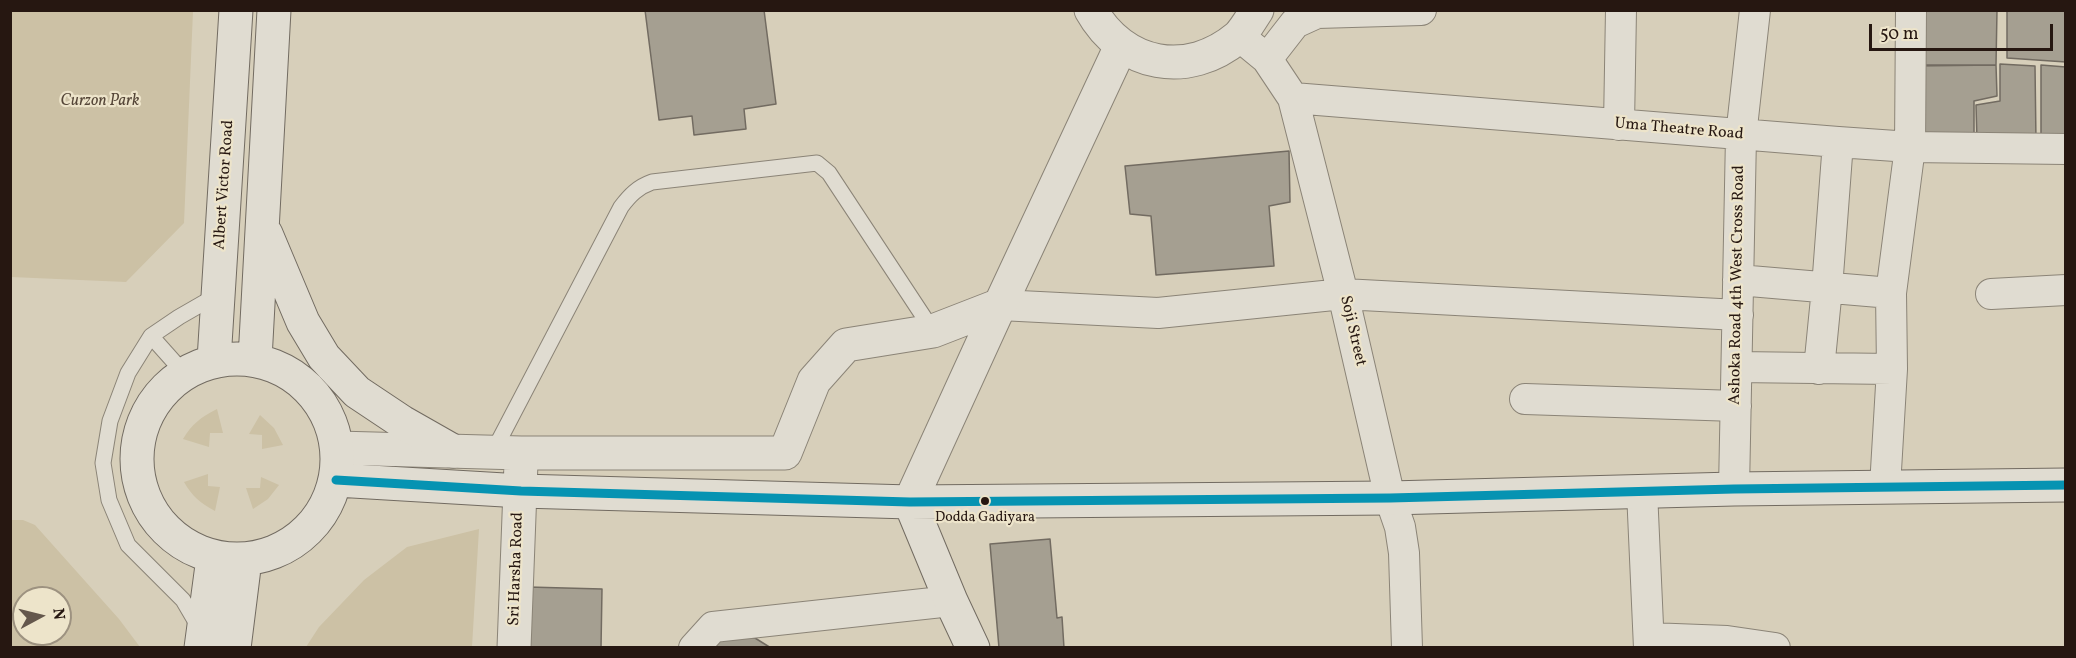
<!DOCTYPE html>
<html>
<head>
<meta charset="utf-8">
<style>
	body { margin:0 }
	#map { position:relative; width:2076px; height:658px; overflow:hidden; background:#d7cfba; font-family:Vollkorn,serif }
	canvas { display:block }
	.frame { position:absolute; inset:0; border:12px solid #261711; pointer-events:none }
	.north { position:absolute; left:12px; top:586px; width:60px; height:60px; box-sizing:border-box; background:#ede4ca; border:2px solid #9d9280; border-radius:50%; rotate:83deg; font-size:16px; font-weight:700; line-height:24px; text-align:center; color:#261711 }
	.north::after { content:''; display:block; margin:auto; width:21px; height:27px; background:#64574c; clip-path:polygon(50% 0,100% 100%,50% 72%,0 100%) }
	.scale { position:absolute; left:1869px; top:24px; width:184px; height:27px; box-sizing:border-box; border:3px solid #261711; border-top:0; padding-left:8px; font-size:18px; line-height:21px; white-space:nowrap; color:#261711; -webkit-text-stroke:4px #ede4ca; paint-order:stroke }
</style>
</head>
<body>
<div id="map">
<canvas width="2076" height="658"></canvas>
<div class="frame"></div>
<div class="north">N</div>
<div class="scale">50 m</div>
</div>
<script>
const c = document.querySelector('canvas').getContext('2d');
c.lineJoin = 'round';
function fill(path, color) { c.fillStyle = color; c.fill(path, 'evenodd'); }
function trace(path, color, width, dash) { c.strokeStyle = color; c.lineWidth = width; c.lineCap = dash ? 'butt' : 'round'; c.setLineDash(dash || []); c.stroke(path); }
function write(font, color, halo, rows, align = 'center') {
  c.font = font + ' Vollkorn,serif'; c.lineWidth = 4.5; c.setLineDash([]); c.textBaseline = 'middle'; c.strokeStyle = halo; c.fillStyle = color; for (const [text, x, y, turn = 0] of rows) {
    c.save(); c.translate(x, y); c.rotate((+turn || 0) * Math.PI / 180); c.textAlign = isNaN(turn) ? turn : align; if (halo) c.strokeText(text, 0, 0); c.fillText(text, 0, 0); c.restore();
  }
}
const green = new Path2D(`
	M11,10L193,11L184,223L126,282L11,277Z
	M217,409L223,433H210L209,447L183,439C192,424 201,417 217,409Z
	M260,415L274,428L283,445L262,449V435L249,434Z
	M208,474V486L220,487L215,511C200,503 192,496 184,482Z
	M261,477L279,485L268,499L253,509L246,488H260Z
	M11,520H23L35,525L119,619L140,647H11ZM24,598H60V634H24Z
	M479,529L472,647H306L319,627L364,580L407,547Z`);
const building = new Path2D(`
	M645,10H764L776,104L744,109L746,129L694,135L692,116L659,120Z
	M1916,10H1997L1996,65H1916Z
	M2007,10H2066V62L2007,58Z
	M2000,64L2035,66L2036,142L1977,141L1976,105L2000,101Z
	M1996,65L1997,96L1974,101V142L1915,143L1914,66Z
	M2041,65L2066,67V144H2041Z
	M1289,151L1290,202L1269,206L1274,266L1156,275L1151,216L1130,214L1125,166Z
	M1050,539L1057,618L1062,617L1064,648H999L990,544Z
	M528,587L602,589L601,648H527Z
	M737,636L755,638L771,648H707L721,640Z`);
const service = new Path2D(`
	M151,336L184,373
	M493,452L621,207C630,195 638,187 652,182L817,163L829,173L933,331
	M200,629L183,600L128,545L109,500L103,463L110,421L128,373L151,336L179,317L219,294`);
const minor = new Path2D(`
	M1239,36L1267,59L1293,98L1343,294L1390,498L1400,527L1404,553L1407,648
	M1267,59L1295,23L1317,13L1421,10
	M1293,98L1838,142L1910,147L2066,149
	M1619,125L1621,10
	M1738,280L1891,293
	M1991,294L2066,290
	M1000,305L1158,313L1343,294L1738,315
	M1737,367L1892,369
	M1819,369L1827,288L1838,142
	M1525,399L1736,406
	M1885,487L1892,369L1891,293L1910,147L1911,10
	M1734,489L1741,136L1755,10
	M1642,491L1649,648
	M1649,638L1727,641L1775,648
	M694,648L713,627L951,601`);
const tertiary = new Path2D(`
	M1091,10C1123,67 1188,79 1238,37C1245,30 1251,19 1257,10
	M337,448L521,453H785L814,381L846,345L933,331L1000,305
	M910,502L1000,305L1121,46
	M514,648L521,463`);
const secondary = new Path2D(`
	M266,234L303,322L324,357L357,392L402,422L453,451
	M137 459a100 100 0 1 1 200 0a100 100 0 1 1-200 0Z
	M255,359L274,10
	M214,360L236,10
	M336,480L521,491L910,502L1390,498L1734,489L2066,485
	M910,502L951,601L973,648
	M201,648L213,558
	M234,648L245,560`);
const bus1 = new Path2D(`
	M336,480L521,491L910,502L1390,498L1734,489L2066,485`);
const markers = [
	[985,501,5,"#261711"]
];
const busNames = [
	["Dodda Gadiyara",985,518]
];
const parkNames = [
	["Curzon Park",100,102]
];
const streetNames = [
	["Uma Theatre Road",1679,130,5],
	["Albert Victor Road",225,185,-86],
	["Ashoka Road 4th West Cross Road",1738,285,-89],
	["Soji Street",1352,331,77],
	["Sri Harsha Road",517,569,-88]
];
fill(green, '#ccc1a5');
fill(building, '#a59f91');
trace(building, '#726b61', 1.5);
trace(service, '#8b8477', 17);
trace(minor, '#8b8477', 32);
trace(tertiary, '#8b8477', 35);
trace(secondary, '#726b61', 35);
trace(service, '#e0dcd1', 15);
trace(minor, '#e0dcd1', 30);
trace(tertiary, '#e0dcd1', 33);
trace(secondary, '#e0dcd1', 33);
trace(bus1, '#0693b2', 9);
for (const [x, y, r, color] of markers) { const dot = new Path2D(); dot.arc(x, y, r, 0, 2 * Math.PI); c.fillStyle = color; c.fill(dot); trace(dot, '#ede4ca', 2); }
write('14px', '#261711', '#ede4ca', busNames);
write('italic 16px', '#554638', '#ede4ca', parkNames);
write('16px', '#261711', '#ede4ca', streetNames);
</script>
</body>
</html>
